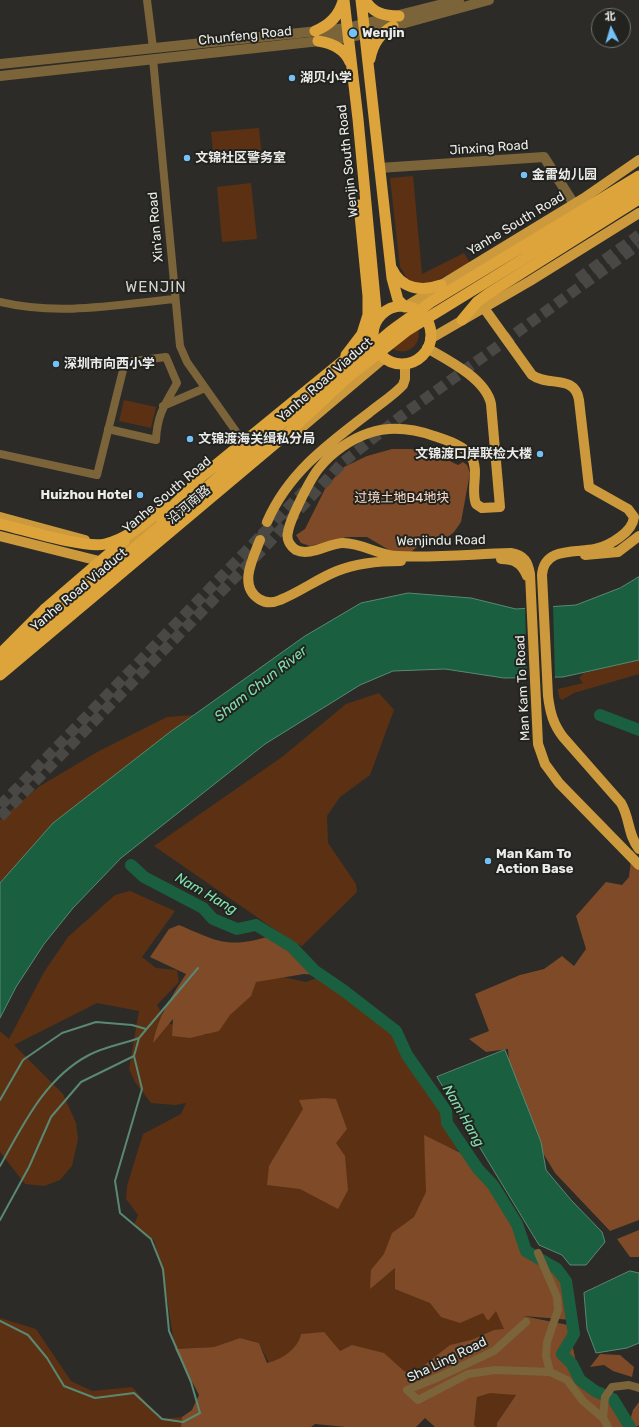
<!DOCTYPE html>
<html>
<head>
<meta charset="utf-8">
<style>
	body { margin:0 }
	#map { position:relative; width:639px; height:1427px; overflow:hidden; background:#2c2b28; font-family:Rubik,"Noto Sans SC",sans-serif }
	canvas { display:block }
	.north { position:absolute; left:591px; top:8px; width:40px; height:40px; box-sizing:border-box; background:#22221e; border:1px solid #72726f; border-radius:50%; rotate:355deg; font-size:11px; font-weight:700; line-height:16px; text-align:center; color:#ebebe9 }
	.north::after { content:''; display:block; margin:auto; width:14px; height:18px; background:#73c1f5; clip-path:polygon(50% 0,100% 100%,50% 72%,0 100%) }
</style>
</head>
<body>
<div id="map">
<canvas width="639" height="1427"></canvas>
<div class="north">北</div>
</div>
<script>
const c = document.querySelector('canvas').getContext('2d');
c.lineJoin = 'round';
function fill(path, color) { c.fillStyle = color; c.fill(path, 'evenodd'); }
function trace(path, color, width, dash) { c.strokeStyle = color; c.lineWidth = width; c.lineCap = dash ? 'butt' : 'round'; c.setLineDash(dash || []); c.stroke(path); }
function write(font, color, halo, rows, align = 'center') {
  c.font = font + ' Rubik,"Noto Sans SC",sans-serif'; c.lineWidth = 4; c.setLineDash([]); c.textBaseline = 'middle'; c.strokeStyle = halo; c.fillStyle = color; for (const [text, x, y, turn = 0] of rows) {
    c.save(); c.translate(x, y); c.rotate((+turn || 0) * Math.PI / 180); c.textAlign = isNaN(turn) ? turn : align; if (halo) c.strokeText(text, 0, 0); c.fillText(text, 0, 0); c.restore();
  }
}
const green = new Path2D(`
	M259,128L262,156L214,161L211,132Z
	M413,176L422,274L464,253L470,263L430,284L410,283L400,267L390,178Z
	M251,183L257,239L222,242L217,187Z
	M399,319L418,328C423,347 403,359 389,346C387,333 385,324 399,319Z
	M124,400L156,407L151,428L119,421Z
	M639,660V674L574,693L562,700L559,697L558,689L583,683L579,678L584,673Z
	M379,693L394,710L370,775L340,797L327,816L328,843L356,884L357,892L302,946L296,944L154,846L282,757L346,704Z
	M193,715L53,823L0,883V820L4,816L40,786L99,751L167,717Z
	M130,891L175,911L142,957L156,968L177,970L179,982L157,1005L168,1023L207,1035L206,998L250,976L269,974L306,982L322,976L396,1031L405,1050L446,1111L447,1123L467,1154L424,1138L429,1183L421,1215L388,1274L395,1268L494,1307L509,1331L453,1348L405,1377L336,1356L301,1334C299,1348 282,1360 269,1363L259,1343L240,1338L214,1347L175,1349L164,1280L154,1240L134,1225L138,1215L126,1199L127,1186L143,1134L181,1114L186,1103L175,1105L151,1103L135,1082L129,1069L139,1011L97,1003L14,1045L63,1094L76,1123L78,1139L72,1166L60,1180L44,1186L25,1184L0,1152V1031L9,1039L44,972L68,937L115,895Z
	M0,1318L36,1329L71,1381L92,1391L132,1387L161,1419L182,1417L186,1427H0Z
	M487,1391L516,1395L497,1423V1427H476L474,1426L477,1397Z`);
const forest = new Path2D(`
	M392,449H411L433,453L458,465L463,462L467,465L470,473L461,522L454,532L442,542L422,543L411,552L394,553L367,537H347L310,546L301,543L296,535L305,529L326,487L344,467L367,456Z
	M632,850L639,858V1220L610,1231L555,1173L534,1138L510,1075L508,1049L486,1052L469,1039L489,1031L475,994L520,975L544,969L562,956L574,966L586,949L576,916L606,882L622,885L629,877Z
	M179,925C215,940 226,949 267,937L319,968L316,975L304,974L256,982L251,996L230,1015L219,1031L190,1038L172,1036L173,1019L153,1043C158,1016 172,996 186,974L150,957L169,929Z
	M325,1098L336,1099L347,1129L336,1143L345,1156L348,1190L338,1209L300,1189L267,1185L269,1166L303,1109L299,1100Z
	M424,1135L469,1157L499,1196L526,1251L557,1269L562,1276L572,1320L523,1316L573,1326L571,1339L580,1380L619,1411L625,1427H497V1423L516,1395L490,1393L477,1397L474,1425L476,1427H435L425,1418L416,1427H346L315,1424L311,1427H181L182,1417L192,1410L199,1395L175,1349L214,1347L240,1338L259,1343L267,1363C281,1360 298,1349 301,1334L324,1332L340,1351L352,1345L384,1353L404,1371L413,1374L450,1345L471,1340L494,1330L504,1329L496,1311L488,1321L483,1313L460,1323L441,1317L430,1303L395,1289V1268L370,1289L371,1270L384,1254L392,1233L414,1217L426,1192Z
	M639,1230V1257H630L617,1239Z
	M600,1354L620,1355L634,1367L632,1377L613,1371L604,1365L590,1367Z
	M639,1402V1425L636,1427L630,1420L633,1410Z`);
const water = new Path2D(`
	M639,577V660L563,677L504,678L445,669L393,671L360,685L265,744L121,858L73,908L44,944L16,987L0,1018V883L53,823L170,732L305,636L361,603L408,593L471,598L516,609L576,605L620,588Z
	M505,1050L541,1142L546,1170L571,1200L602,1232L605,1242L586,1265H570L562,1255L539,1245L437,1077Z
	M630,1271L639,1273V1343L627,1348L596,1353L587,1329L584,1293Z`);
const pier = new Path2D(`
	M553,604L555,679L527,680L525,606Z`);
const stream = new Path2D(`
	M0,1100L23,1060L62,1033L96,1022L132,1025L146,1029
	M0,1166C23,1125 45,1078 89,1055C104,1047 123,1044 139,1038
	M0,1220L29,1167L51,1117L81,1082L134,1056
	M0,1321L28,1335L47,1358L64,1386L95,1398L134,1393L162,1419L183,1422L200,1413L191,1382L169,1331L163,1269L151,1239L120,1213L115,1181L142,1089L134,1056L139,1038L198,968`);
const river = new Path2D(`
	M600,715L639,730
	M131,865L144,877L203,908L213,919L237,929L256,925L292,947L315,971L343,990L396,1031L407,1055L446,1111L447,1123L478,1169L493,1185L517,1224L526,1251L557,1269L566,1281L574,1334L562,1354L572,1364L580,1380L595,1391L613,1399L630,1427`);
const primaryTunnel = new Path2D(`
	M260,540L267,522`);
const trunkTunnel = new Path2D(`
	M578,279L639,235
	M0,806L304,491
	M0,817L265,547L342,463L400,417L639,244`);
const minor = new Path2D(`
	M147,0L153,48
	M153,59L180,346L187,362L247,447
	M0,302C58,316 116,305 175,299
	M163,406L205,388
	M0,454L97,475L125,362L166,357L177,383C165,404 157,415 156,440L108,429
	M538,1253L557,1297L558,1310L547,1342L546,1356L550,1372
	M526,1322L494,1351L439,1377L407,1390L418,1400L468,1374L495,1370L550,1372L567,1380L583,1401L603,1418L608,1427
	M603,1418L605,1397L612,1387L629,1385L639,1388`);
const tertiary = new Path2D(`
	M0,64L347,28L459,0
	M0,76L338,39L365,34L489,0
	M379,168L544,157L574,204`);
const primary = new Path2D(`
	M405,307L584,198L639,160
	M484,308L532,375C548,387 575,374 579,400L589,487L628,509L634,517C633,526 627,532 620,537C612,543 604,547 595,549C575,553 544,547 542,575L548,696C550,712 553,724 563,737L621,803C630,818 628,836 639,849
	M430,339L530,281L639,213
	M427,348C448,360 486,379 491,404L500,507L482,508L476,504C470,489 480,471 471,456C463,445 446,440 434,436C414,429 390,426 369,433C351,439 332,452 320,467C311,477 290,519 288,532C286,539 290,546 296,550C310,557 329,543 343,543C362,543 378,555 396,556C434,558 473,554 511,553C524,555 528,562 530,574L538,744L545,764L559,783L639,865
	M294,434L384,358
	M0,517L85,540
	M267,522C288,473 328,444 370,412C381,403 394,395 403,385L405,379V364
	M0,536L107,563
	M260,540C253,558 238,586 259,599C265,603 273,603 280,600C300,592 317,579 337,571C357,563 380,561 401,561
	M119,552L166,512
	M585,555L618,552L639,536
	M501,559C514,559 522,563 527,576`);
const trunk = new Path2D(`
	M344,0L358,119L377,320
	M361,0L392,278L398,300L405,307
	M365,0C373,13 384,16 399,16
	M315,31C330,25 339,16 343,1
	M318,41C332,43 344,48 350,62
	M370,59C373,43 380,34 393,26
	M392,269C401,289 422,292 441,285
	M373 335a29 29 0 1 1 58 0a29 29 0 1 1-58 0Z
	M462,320L477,302L488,294L639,199
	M346,355L362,334L368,315V296L359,205
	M0,654L45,609`);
const trunkBridge = new Path2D(`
	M161,518L201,477L366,342
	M0,524C23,529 85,549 105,544C128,539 147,521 165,506
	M45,609L124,541
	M0,662L391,331L431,302L639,176
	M0,675L289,432L347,378L408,330L639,188`);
const markers = [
	[353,33,5,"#73c1f5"],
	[292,78,4,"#73c1f5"],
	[187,158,4,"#73c1f5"],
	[524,175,4,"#73c1f5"],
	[56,364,4,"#73c1f5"],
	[190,439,4,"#73c1f5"],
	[540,454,4,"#73c1f5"],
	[140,495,4,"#73c1f5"],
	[488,861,4,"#73c1f5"]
];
const poiNames = [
	["Wenjin",362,33],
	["湖贝小学",300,78],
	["文锦社区警务室",195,158],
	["金雷幼儿园",532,175],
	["深圳市向西小学",64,364],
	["文锦渡海关缉私分局",198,439],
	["文锦渡口岸联检大楼",532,454,"right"],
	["Huizhou Hotel",132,495,"right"],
	["Man Kam To",496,854],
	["Action Base",496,869]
];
const streetNames = [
	["Chunfeng Road",245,36,-6],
	["Jinxing Road",489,148,-4],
	["Wenjin South Road",348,161,-96],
	["Yanhe South Road",516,224,-31],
	["Xin'an Road",156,227,-95],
	["Yanhe Road Viaduct",325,380,-41],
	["Yanhe South Road",167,495,-40],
	["沿河南路",189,505,-40],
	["Wenjindu Road",441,541,-1],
	["Yanhe Road Viaduct",79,590,-40],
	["Man Kam To Road",523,688,-93],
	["Sha Ling Road",447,1360,-26]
];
const parkNames = [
	["过境土地B4地块",402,498]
];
const waterNames = [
	["Sham Chun River",261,684,-38],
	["Nam Hang",206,894,30],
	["Nam Hang",463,1116,60]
];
const quarterNames = [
	["WENJIN",156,288]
];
fill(green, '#5c3113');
fill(forest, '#7e4a27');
fill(water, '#1a5f40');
trace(water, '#598973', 1);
fill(pier, '#2c2b28');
trace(stream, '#598973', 2);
trace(river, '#1a5f40', 12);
trace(primaryTunnel, '#494845', 10, [10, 5]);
trace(trunkTunnel, '#494845', 11, [11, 5.5]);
trace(minor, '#7c643a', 8);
trace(tertiary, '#7c643a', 10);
trace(primary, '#cc9a3c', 10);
trace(trunk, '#dca43a', 11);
trace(trunkBridge, '#dca43a', 11);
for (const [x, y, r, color] of markers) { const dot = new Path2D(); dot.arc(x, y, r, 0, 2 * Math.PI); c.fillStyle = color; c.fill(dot); trace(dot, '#22221e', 1.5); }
write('bold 13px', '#ebebe9', '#22221e', poiNames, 'left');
write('13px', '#ebebe9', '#22221e', streetNames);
write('13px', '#fad9c4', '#22221e', parkNames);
write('italic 14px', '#81e0ae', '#22221e', waterNames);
c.letterSpacing = '1px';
write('15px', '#d2d2cd', '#22221e', quarterNames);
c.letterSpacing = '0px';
</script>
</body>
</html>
